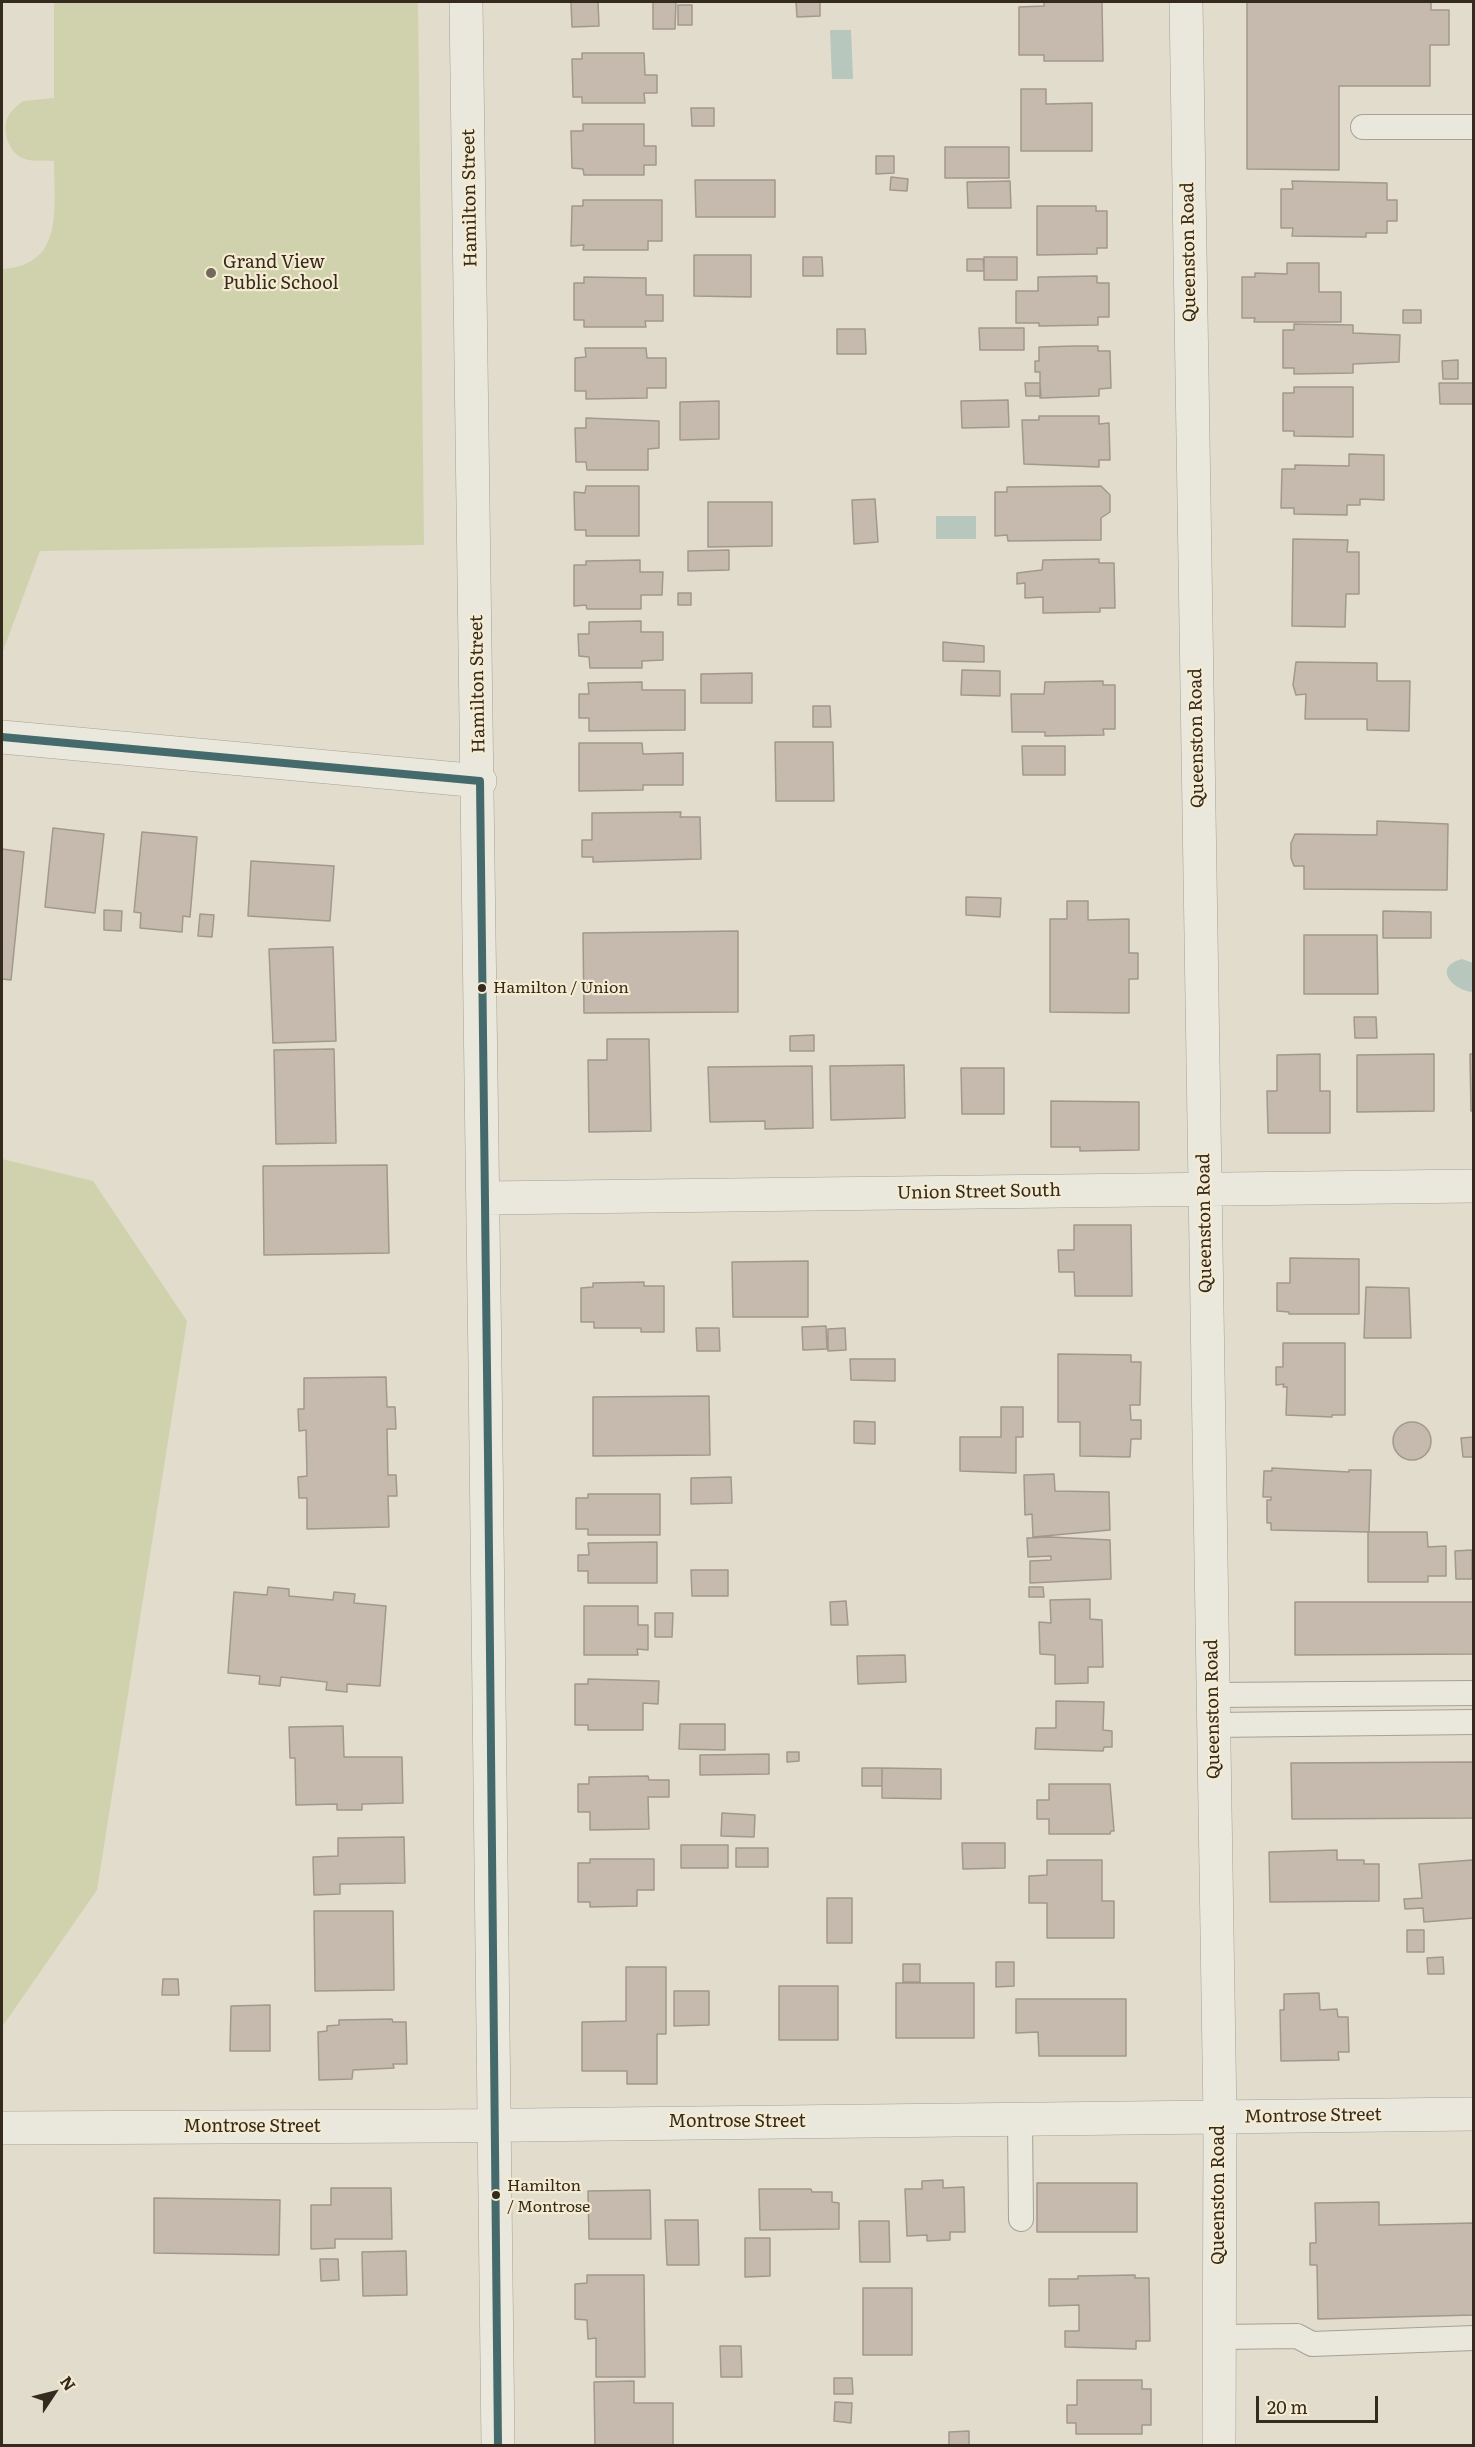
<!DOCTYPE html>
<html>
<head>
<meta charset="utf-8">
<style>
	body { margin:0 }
	#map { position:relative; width:1475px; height:2447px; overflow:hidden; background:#e2dccc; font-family:Literata,serif }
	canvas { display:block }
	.frame { position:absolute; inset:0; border:3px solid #352a1e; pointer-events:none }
	.north { position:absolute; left:24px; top:2363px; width:60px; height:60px; -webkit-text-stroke:4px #f4ebd1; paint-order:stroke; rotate:55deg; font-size:16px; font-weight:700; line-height:24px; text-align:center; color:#352a1e }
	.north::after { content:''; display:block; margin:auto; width:21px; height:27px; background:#352a1e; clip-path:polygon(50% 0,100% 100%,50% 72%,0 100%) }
	.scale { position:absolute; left:1256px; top:2396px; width:122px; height:27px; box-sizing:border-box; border:3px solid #352a1e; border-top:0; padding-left:8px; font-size:18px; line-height:21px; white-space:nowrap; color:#352a1e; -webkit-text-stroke:4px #f4ebd1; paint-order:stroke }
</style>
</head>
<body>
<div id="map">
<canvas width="1475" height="2447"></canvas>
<div class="frame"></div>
<div class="north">N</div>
<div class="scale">20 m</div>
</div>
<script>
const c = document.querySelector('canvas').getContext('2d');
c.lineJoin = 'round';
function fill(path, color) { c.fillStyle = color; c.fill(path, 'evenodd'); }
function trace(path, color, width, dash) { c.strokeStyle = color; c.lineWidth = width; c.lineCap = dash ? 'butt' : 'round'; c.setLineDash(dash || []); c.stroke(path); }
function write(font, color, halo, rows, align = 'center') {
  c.font = font + ' Literata,serif'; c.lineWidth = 4.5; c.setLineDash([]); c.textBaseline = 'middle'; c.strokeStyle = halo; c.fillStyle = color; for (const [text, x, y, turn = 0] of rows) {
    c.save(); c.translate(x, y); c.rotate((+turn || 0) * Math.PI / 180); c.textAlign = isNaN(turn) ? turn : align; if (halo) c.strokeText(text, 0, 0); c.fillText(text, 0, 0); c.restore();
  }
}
const green = new Path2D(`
	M54,2H418L424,545L40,551L2,654V269C65,265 54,208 54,161C45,160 34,162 25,159C10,155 2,133 7,119C10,111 17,106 23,101L54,98Z
	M2,1159L93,1181L187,1321L97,1890L2,2027Z`);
const water = new Path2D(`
	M830,30H851L853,79H832Z
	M936,516H976V539H936Z
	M1462,959L1473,963V992C1452,990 1432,967 1462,959Z`);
const building = new Path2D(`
	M571,2H598L599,26L572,27Z
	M653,2H676L675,29H653Z
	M796,2H820V16L797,17Z
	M1044,2H1102L1103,61H1044V55H1019V7L1044,6Z
	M1247,2H1431V10H1449V45H1430V86H1339V170L1247,169Z
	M678,5H692V25H678Z
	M582,53H644L645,75H657V93H644L645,103H582V97H573L572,59H582Z
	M1021,89H1046V104L1092,103V151H1021Z
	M691,108H714V126H692Z
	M583,124H644V146H656V165H644V175H584L583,169L572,168L571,131H583Z
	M945,147H1009V178H945Z
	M876,156H894V173L876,174Z
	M891,177L908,179L907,191L890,190Z
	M695,180H775V217H696Z
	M1010,181L1011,208H968L967,182Z
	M1292,181L1387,183V200H1397V221H1387V233H1366V237L1292,236L1293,228H1281V189H1293Z
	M583,200H662V241H648V250H583L584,245L571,246L572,206H583Z
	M1037,206H1096V211H1107V248H1097V254L1037,255Z
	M694,255H751V297L694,296Z
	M803,257H822L823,276H803Z
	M984,257H1017V280H984Z
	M967,259H983L984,271H967Z
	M1287,263H1319V292H1341V322H1254L1255,318H1242V277H1255V273L1287,274Z
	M1097,276V283H1109V317H1098V325L1039,326V323H1016V291H1038V277Z
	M584,277L646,278V295H663V321H645L646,327H584V320H574V283H584Z
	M1403,310H1421V323H1403Z
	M1294,324L1353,325V333L1400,335L1399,362L1353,364V373L1294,374V368H1283V330H1294Z
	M979,328H1024V350H980Z
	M837,329H865L866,354H837Z
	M1075,346H1098V351H1110L1111,388L1099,389V396L1040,398V372H1035V361H1039V347Z
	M585,348H646L647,358H666V388H647V398L586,399V391H575V358L586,357Z
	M1458,360V379H1443L1442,361Z
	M1025,383H1040L1041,396H1026Z
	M1439,383H1474V404H1440Z
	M1294,387H1353V437L1294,436V431H1283V393H1294Z
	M1008,400L1009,427L962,428L961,401Z
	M719,401V439L680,440V402Z
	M1039,416H1099V424L1109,423L1110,460H1099V467L1024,464L1022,420H1039Z
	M586,418L659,421V448L648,449V470H587L586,462H576L575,428H586Z
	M1349,454L1384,455V500L1360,499V505H1347V515L1294,514V508H1281L1282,469H1295V465L1349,466Z
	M586,486H639V536H586V530H575L574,492L585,493Z
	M1101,486L1110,495V512L1101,518V540L1008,541L1007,535L995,536V492H1007V487Z
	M875,499L878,542L854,544L852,500Z
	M708,502H772V546L708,547Z
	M1293,539L1348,540L1347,552H1359V594H1346L1345,627L1292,626Z
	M729,550V570L688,571V551Z
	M1099,559V563H1114L1115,608H1100V612L1043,613V597L1025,598V583L1017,584V573L1042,570L1043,560Z
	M640,560V572H663L662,595H641V609H587L586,605L574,606V565H586V561Z
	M678,593H691V605H678Z
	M641,621V632H663V660L642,661V668H590L589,657L579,656L578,634H589V622Z
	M943,642L984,646V662L943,661Z
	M1296,662L1377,663V681H1410L1409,731L1367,730V719H1305L1306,694L1296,695L1293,685Z
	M962,670L1000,671V696L961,695Z
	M752,673V703H701V674Z
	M1103,681V685H1115V729H1103L1104,735L1045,736V732H1012L1011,694H1044L1045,682Z
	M642,682V690H685V730L589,731V718H579V694H589L588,683Z
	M813,706H830L831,727H813Z
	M775,742H833L834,801H776Z
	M579,743H642L643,754L683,753V785H643V790L579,791Z
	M1022,746H1065V775H1023Z
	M681,812L680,817H700L701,859L593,862V857H582V840H592V813Z
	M1377,821L1448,824L1447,890L1304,889V866H1294L1291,858V843L1295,834L1377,835Z
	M53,828L104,834L95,913L45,907Z
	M142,832L197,837L190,917L183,916L182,932L140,928L141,913L134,912Z
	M2,849L24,852L11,980L2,979Z
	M251,861L334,866L330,921L248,916Z
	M966,897L1001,898L1000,917L966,915Z
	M1067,901H1088V920L1129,919V953H1138V979H1129V1013L1050,1012V919H1067Z
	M104,910L122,911L121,931L104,930Z
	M1383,911L1431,912V938H1383Z
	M200,914L214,915L212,937L198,936Z
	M738,931V1012L584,1013L583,933Z
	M1304,935H1377L1378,994H1304Z
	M333,947L336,1041L273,1043L269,949Z
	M1354,1017H1376L1377,1038H1355Z
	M814,1035V1051H790V1036Z
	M607,1039H649L651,1131L589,1132L588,1060H607Z
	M334,1049L336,1143L276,1144L274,1050Z
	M1320,1054V1091H1330V1133H1268L1267,1091H1277V1055Z
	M1434,1054V1111L1357,1112V1055Z
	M1470,1054H1474V1111H1471Z
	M904,1065L905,1118L831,1120L830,1066Z
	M812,1066L813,1128L765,1129V1121L710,1122L708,1067Z
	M961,1068H1004V1114H962Z
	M1051,1101L1139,1102V1150L1080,1151V1147H1051Z
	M387,1165L389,1253L264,1255L263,1166Z
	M1074,1225H1131L1132,1296H1075L1074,1272H1059L1058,1250H1074Z
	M1290,1258L1359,1259V1314H1289V1312L1277,1311V1283H1290Z
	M808,1261V1317H733L732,1262Z
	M644,1282V1286H664V1332H641V1328H594V1322H581V1288L593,1287V1283Z
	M1366,1287L1409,1288L1411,1338H1364Z
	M826,1326L827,1349L803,1350L802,1327Z
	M696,1328H719L720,1351H697Z
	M845,1328L846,1350L828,1351V1329Z
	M1283,1343H1345V1415H1332V1417L1286,1415L1287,1387H1283L1284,1384L1276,1385V1367H1283Z
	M1058,1354L1131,1355V1362H1141L1140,1405H1130L1131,1420H1141V1439H1131L1130,1457L1080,1456V1422H1058Z
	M850,1359H895V1381L851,1380Z
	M386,1377L387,1407H395L396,1429H387L388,1475H396L397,1496H388L389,1527L307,1529V1498H299L298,1477L307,1476L306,1430L299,1431L298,1409H304V1378Z
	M709,1396L710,1455L593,1456V1397Z
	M1001,1407H1023V1437H1016V1473L960,1471V1437H1001Z
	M854,1421L875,1422V1444L854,1443Z
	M1393 1441a19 19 0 1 1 38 0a19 19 0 1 1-38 0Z
	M1474,1437V1457H1463L1461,1438Z
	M1272,1468L1349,1472V1470H1371L1369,1532L1271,1530V1523H1267V1500H1271V1497H1263L1264,1471H1272Z
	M1054,1474L1055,1491L1109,1492L1110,1530L1033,1537L1032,1514L1025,1515L1024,1475Z
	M731,1477L732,1503L691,1504V1478Z
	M588,1494H660V1535H588V1529H576V1498H588Z
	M1368,1532H1427L1428,1547L1446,1546V1576H1428V1582H1368Z
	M1051,1537L1110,1540L1111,1579L1030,1583V1561L1051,1560V1556L1028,1557L1027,1538Z
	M657,1542V1583H588V1571H578V1555H589L588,1543Z
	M1472,1550V1579H1456L1455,1551Z
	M691,1570H728V1596H692Z
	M268,1587L289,1589V1596L333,1600L334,1592L355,1594L354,1603L386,1606L380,1686L347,1684V1692L326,1690L327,1682L281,1677L280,1686L259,1684L260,1676L228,1673L234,1592L267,1595Z
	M1029,1587H1043L1044,1597H1029Z
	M1090,1599V1619L1102,1620L1103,1667H1088V1683L1055,1684V1655L1040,1654L1039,1622L1051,1623L1050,1600Z
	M846,1601L848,1625H831L830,1602Z
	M1295,1602H1474V1654L1295,1655Z
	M584,1606H638V1625H648V1650L637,1649L638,1655H584Z
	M655,1613H673L672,1637H655Z
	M905,1655L906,1682L858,1684L857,1656Z
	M588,1679L659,1681L658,1704L643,1703V1730H588V1725H575V1684H588Z
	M1056,1701L1104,1702L1103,1730L1112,1731V1747H1104L1103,1751L1035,1749L1036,1728H1056Z
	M680,1724H725V1750L679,1749Z
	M343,1726L344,1757H402L403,1803L362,1804V1810H337V1804L296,1805L295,1758H290L289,1727Z
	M787,1752H799V1761L787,1762Z
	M769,1754V1774L700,1775V1755Z
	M1474,1762V1818L1292,1819L1291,1763Z
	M862,1768H882V1786H862Z
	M882,1768L941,1769V1799L882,1798Z
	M648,1776L649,1780H669V1797H648L649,1829L590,1830V1812H578V1784H589V1777Z
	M1049,1784H1110L1114,1831H1111L1110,1834H1049V1819H1037V1800H1049Z
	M722,1813L755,1815L754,1837L721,1836Z
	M404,1837L405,1883L340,1884V1894L314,1895L313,1857L338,1856V1838Z
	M962,1843H1005V1868L963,1869Z
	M681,1845H728V1868H681Z
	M736,1848H768V1867H736Z
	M1337,1850V1860H1364V1864H1379V1901L1270,1902L1269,1852Z
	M590,1859H654V1890H637V1906L590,1907V1902H578V1863H590Z
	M1047,1860H1102V1901H1114V1938H1047V1903H1029V1876L1047,1875Z
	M1473,1860L1474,1918L1424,1922L1423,1908L1405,1909L1404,1899L1422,1898L1419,1864Z
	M827,1898H852V1943H827Z
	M314,1911H393L394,1990L315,1991Z
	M1407,1930H1424V1952H1407Z
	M1443,1957L1444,1974H1428L1427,1958Z
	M996,1962H1014V1986L996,1987Z
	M903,1964H920V1982H903Z
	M626,1967H666V2034H657V2084H627V2071H582V2022L626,2021Z
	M163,1979H178L179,1995H162Z
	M896,1983H974V2038H896Z
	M779,1986H838V2040H779Z
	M674,1991H709V2025L674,2026Z
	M1319,1993L1320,2010L1337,2009L1338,2017H1348L1349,2052H1338L1339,2060L1281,2061L1280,2010H1284V1994Z
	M1016,1999H1126V2056H1039L1038,2032L1016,2033Z
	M270,2005V2051H230L231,2006Z
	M392,2019L393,2022H406L407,2064H393L394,2068L353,2070L352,2079L319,2080L318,2032L327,2031V2026L339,2025V2020Z
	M943,2180V2188L964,2187L965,2232H950V2240L927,2241V2235L907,2236L905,2189H922V2181Z
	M1037,2183H1137V2232H1037Z
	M331,2188H391L392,2239H335V2248L311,2249V2205H331Z
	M759,2189H811L812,2192H832V2202L839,2203V2229L760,2230Z
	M650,2190L651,2239H589L588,2191Z
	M154,2198L280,2200L279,2255L154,2253Z
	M1379,2202V2225L1474,2223V2315L1318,2319L1317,2265H1310V2243H1316L1315,2203Z
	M665,2220H698L699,2265H667Z
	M859,2221H889L890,2262H860Z
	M745,2238H770V2276L745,2277Z
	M406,2251L407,2295L363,2296L362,2252Z
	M320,2259H338L339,2280L321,2281Z
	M587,2275H644L645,2377H596V2338L588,2339L587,2320L575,2319V2284L587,2283Z
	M1135,2275V2278H1149L1150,2341H1136V2349L1065,2347V2331H1079V2305L1049,2306V2279H1078V2276Z
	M863,2288H912V2355H863Z
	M720,2346H741L742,2377H721Z
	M834,2378H852L853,2394H834Z
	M1077,2380H1142V2389H1151V2425H1142V2434H1076V2423H1067V2405H1077Z
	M634,2381V2403H673V2446H595L594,2382Z
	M835,2402L852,2403L851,2423L834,2421Z
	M969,2431V2445L949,2446V2432Z`);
const service = new Path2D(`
	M1363,127H1474
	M1213,1695L1474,1693
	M1213,1725L1474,1722
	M1020,2119L1021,2219
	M1219,2337L1297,2336L1312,2344L1474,2338`);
const minor = new Path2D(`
	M466,2C474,456 482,910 485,1365C488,1725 496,2085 498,2446
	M1186,2L1220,2118L1219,2446
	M2,737L480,781
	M485,1198L1474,1186
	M2,2128L439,2126L1474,2114`);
const bus1 = new Path2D(`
	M2,737L480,781C485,1336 496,1891 498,2446`);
const markers = [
	[211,273,6,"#72685b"],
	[482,988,5,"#352a1e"],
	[496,2195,5,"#352a1e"]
];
const busNames = [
	["Hamilton / Union",493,988],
	["Hamilton",507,2186],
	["/ Montrose",507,2207]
];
const streetNames = [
	["Hamilton Street",470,198,-91],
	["Queenston Road",1189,252,-91],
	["Hamilton Street",478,684,-91],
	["Queenston Road",1197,738,-91],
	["Union Street South",979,1192,-1],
	["Queenston Road",1205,1223,-91],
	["Queenston Road",1213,1709,-91],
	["Montrose Street",1313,2116,-1],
	["Montrose Street",737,2122],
	["Montrose Street",252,2127],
	["Queenston Road",1219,2195,-90]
];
const poiNames = [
	["Grand View",223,263],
	["Public School",223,284]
];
fill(green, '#d0d2ae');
fill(water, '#b7c7be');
fill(building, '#c5baad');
trace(building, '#a2988b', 1.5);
trace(service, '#a7a195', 26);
trace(minor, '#a7a195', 34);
trace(service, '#eae7dd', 24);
trace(minor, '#eae7dd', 33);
trace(bus1, '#456a6b', 8);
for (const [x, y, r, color] of markers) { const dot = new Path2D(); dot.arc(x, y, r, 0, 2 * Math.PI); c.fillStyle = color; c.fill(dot); trace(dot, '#f4ebd1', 2); }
write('16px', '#352a1e', '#f4ebd1', busNames, 'left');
write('18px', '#352a1e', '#f4ebd1', streetNames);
write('18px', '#352a1e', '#f4ebd1', poiNames, 'left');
</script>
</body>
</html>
